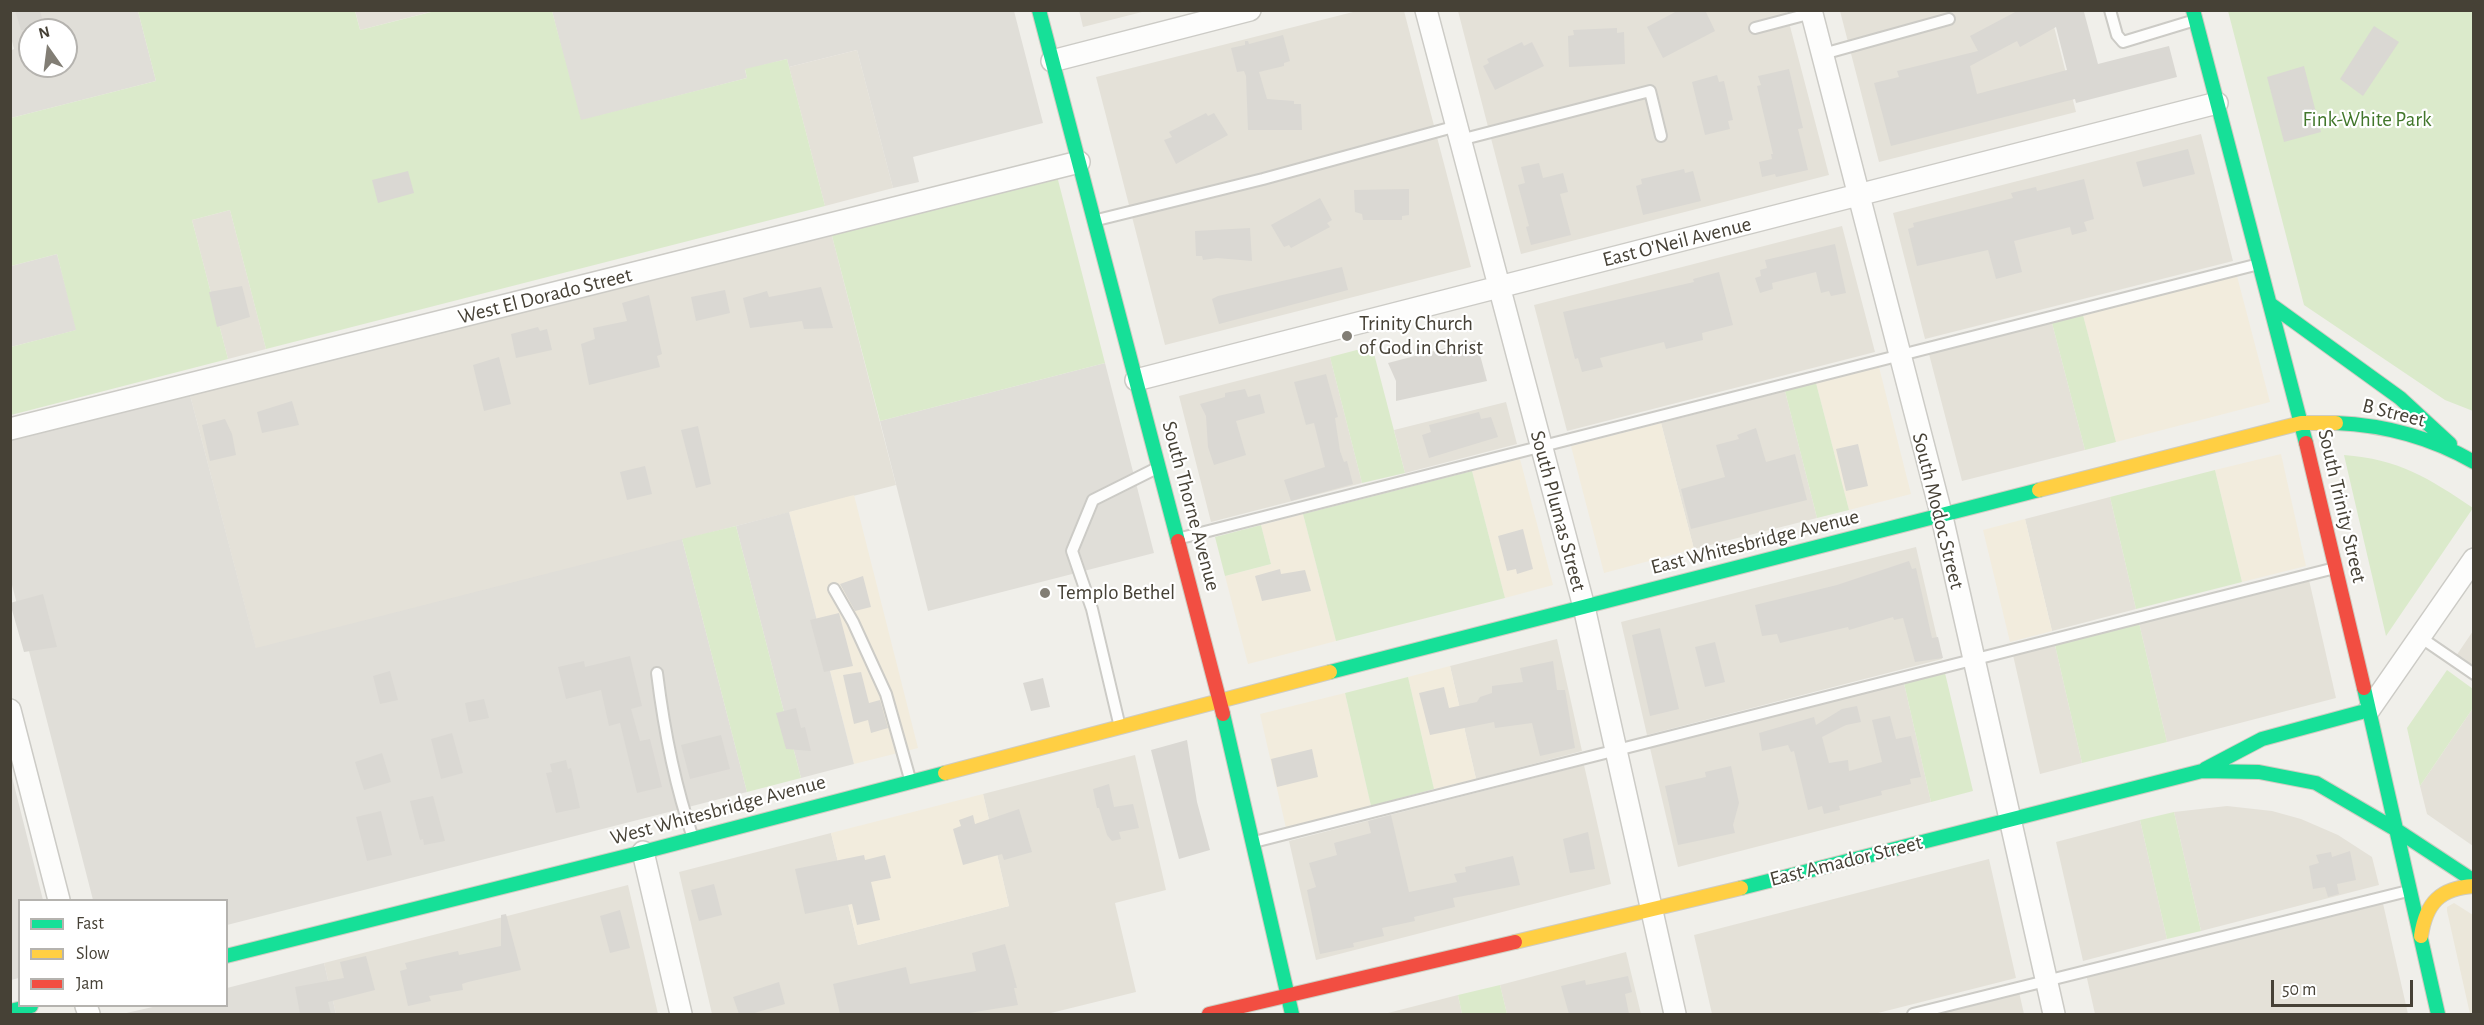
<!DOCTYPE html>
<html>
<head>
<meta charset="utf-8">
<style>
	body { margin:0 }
	#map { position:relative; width:2484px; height:1025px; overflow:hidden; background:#f0efea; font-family:"Alegreya Sans",sans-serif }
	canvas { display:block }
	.frame { position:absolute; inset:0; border:12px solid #464136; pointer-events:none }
	.legend { position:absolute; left:18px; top:899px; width:210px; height:108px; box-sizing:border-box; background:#fff; border:2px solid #b5b3af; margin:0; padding:8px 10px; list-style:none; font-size:18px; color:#464136 }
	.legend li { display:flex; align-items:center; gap:12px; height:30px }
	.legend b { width:30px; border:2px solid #b5b3af }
	.north { position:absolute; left:18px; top:18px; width:60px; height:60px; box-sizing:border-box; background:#fff; border:2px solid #b5b3af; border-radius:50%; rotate:346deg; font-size:16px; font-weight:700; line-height:24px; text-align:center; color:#464136 }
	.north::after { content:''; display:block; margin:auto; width:21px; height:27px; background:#827e75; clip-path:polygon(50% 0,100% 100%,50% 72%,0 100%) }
	.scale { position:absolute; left:2271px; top:980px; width:142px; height:27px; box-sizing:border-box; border:3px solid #464136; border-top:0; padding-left:8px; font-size:18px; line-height:21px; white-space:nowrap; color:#464136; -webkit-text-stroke:4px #fff; paint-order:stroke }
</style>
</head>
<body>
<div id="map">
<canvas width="2484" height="1025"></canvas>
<div class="frame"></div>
<ul class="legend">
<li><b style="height:8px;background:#16e098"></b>Fast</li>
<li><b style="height:8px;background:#ffcf43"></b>Slow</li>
<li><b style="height:8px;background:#f24e42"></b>Jam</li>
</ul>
<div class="north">N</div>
<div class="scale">50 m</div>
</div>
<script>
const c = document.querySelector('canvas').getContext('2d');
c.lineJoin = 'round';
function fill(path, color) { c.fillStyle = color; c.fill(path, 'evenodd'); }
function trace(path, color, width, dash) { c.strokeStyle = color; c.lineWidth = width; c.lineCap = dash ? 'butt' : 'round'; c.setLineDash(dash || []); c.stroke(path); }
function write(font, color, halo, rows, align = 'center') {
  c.font = font + ' "Alegreya Sans",sans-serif'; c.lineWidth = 4.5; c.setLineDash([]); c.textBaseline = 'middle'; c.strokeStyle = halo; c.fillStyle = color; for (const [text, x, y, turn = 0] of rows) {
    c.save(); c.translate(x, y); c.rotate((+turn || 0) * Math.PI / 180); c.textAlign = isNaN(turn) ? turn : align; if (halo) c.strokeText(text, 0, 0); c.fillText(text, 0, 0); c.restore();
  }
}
const residential = new Path2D(`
	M355,10L434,11L360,30Z
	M1079,10H1146V11L1083,27Z
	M1357,11H1404L1471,267L1165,345L1096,77Z
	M1458,11H1786L1829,175L1521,254Z
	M1840,11H2050L2076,112L1879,162Z
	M857,50L893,188L825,206L789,67Z
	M2201,134L2233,261L1925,339L1893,213Z
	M230,210L266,349L228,359L192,220Z
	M1842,226L1875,352L1567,431L1534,305Z
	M831,232L896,485L256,649L190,395Z
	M2052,323L2085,450L1962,481L1929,354Z
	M1330,357L1362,483L1211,522L1179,396Z
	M1785,391L1817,518L1694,549L1661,423Z
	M1506,402L1517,444L1405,473L1394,430Z
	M2110,497L2136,609L2052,631L2025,519Z
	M1916,547L1942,659L1647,735L1621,622Z
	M2309,580L2336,698L2167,742L2139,623Z
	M2473,631V667L2456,656Z
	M1557,639L1582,751L1476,779L1450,666Z
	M2055,645L2082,763L2040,774L2013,655Z
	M1904,683L1931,802L1678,867L1650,748Z
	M2473,708V846L2427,814L2420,786Z
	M1135,755L1166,890L1115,903L1136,992L1047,1014H712L679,872L831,833L858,945L1009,906L983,794Z
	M1584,765L1611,884L1316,960L1289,841Z
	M2227,806L2272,811L2301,819L2338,835L2372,857L2379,885L2201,931L2174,812Z
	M2140,820L2167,939L2083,961L2056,842Z
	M1989,859L2016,978L1874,1014H1712L1694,935Z
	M628,885L658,1014H336L324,963Z
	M2382,899L2408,1014H2095L2086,974Z
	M1626,952L1641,1014H1507L1500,985Z
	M2019,992L2024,1014H1930Z
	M1458,995L1462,1014H1384Z`);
const commercial = new Path2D(`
	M2237,276L2270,402L2116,442L2083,315Z
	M1879,367L1911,494L1849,510L1816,383Z
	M1661,423L1694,549L1604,573L1571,446Z
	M2281,454L2306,566L2242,582L2215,470Z
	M1520,459L1553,585L1505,598L1472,471Z
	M854,495L918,748L854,764L789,512Z
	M1303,514L1336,641L1248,664L1225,576L1271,564L1261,525Z
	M2025,519L2052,631L2010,642L1983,530Z
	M1450,666L1476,779L1434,789L1408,677Z
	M1345,693L1371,806L1286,828L1260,714Z
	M983,794L1009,906L858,945L831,833Z`);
const industrial = new Path2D(`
	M11,11H138L156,81L11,118L10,51L14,49L11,37ZM30,30H66V66H30Z
	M552,11H1014L1043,123L913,157L919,182L893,188L857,50L789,67L787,59L745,70L747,78L580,121Z
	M57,254L77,330L11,347V266Z
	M1105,363L1154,553L928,611L880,421Z
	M190,395L256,648L682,539L747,792L227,925L226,900H93L11,581L10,441Z
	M789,512L854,764L801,778L736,526Z
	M11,773L43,900H20L19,978L11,980Z
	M324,963L336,1014H122L157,1006H226L227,988Z`);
const education = new Path2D(`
	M2454,903L2473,915V1014H2470L2447,911V907Z`);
const green = new Path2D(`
	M138,11H355L360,30L435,11H552L581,120L747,78L745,69L787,59L825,206L266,349L230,210L192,220L228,359L11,415V347L76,330L57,254L11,266V118L156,81Z
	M2228,11H2473V411L2445,400L2304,305Z
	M1057,176L1105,363L880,421L831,232Z
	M2083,315L2116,442L2085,450L2052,323Z
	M1372,346L1405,473L1362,483L1330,357Z
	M1816,383L1849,510L1817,518L1785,391Z
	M2344,455C2398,459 2429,478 2473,508L2386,636Z
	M2215,470L2242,582L2136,609L2110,497Z
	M1472,471L1505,598L1336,641L1303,514Z
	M1261,525L1271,564L1225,576L1215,537Z
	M736,526L801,778L747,792L682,539Z
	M2139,623L2167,742L2082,763L2055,645Z
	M2447,670L2473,689V708L2420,786L2407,728Z
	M1945,673L1973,791L1931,802L1904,683Z
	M1408,677L1434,789L1371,806L1345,693Z
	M2174,812L2201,931L2167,939L2140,820Z
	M1500,985L1507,1014H1462L1458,995Z`);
const building = new Path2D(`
	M15,10H40L45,30H21Z
	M1679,10H1705L1715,31L1663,58L1647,27Z
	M2019,10H2087L2084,12L2098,64L2169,46L2177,77L2076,103L2075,99L1891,146L1874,83L1899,77L1897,71L1978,51L1970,36ZM2056,27L2067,70L1977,94L1970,66L2017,41L2020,47Z
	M2374,26L2399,42L2363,96L2340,79Z
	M1617,28V33L1624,32L1625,64L1569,67L1568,36L1574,35L1573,30Z
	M1283,35L1290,61L1284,63V66L1259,72L1267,99L1294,101V104H1301L1302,130H1248L1246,76L1244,71L1237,72L1231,48L1245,45V41H1248L1249,44Z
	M1522,42L1524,46L1532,42L1544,66L1495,90L1483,66L1489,63L1487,59Z
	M2304,66L2321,132L2284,142L2267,77Z
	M1789,69L1803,128L1798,129L1808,170L1776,177L1775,174L1762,177L1759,162L1772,159L1771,154H1773L1757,86L1761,85L1758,76Z
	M1717,75L1719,82L1724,81L1733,120L1728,121L1730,129L1705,135L1692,82Z
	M1206,113L1208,116L1214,113L1228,135L1176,164L1164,140L1172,137L1169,132Z
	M2188,149L2195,174L2143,187L2136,162Z
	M1539,163L1543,178L1563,173L1568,192L1560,194L1571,235L1531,245L1526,227L1529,226L1518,185L1525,183L1521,167Z
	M1684,169L1685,173L1693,171L1701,201L1643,215L1636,186L1642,184L1641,179Z
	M408,171L414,193L378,203L372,180Z
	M2084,179L2094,219L2084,222L2087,231L2072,235L2070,227L2014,241L2022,272L1996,279L1988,250L1917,266L1908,229L1914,227L1913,223L2013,198L2011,193L2036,187L2037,191Z
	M1409,189V215L1402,216V220H1363L1362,214L1355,212L1354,190Z
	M1320,198L1332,220L1327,223L1330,227L1291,248L1289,245L1284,247L1271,225Z
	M1250,228L1252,261L1217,258L1203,260L1202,256H1196L1195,231Z
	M1835,244L1846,293L1831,296L1829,291L1821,293L1816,272L1772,283L1773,289L1760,293L1755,278L1761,276L1760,270L1767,268L1765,260Z
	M1342,267L1348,290L1219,324L1212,299L1218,296Z
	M1719,272L1733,325L1702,333L1703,340L1666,349L1664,342L1600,358L1603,367L1582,372L1578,358L1575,359L1563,312L1694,282L1693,279Z
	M242,286L250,317L217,327L209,292Z
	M821,287L833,328L804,329L802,321L750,328L743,298L767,291L769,297Z
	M725,290L730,313L696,321L691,297Z
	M649,295L662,354L657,356L660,367L589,385L581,344L595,339L593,328L627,321L622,303Z
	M538,327L540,331L547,329L552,350L516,358L511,334Z
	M1476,340L1487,381L1396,401V381L1388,363Z
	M499,357L511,404L484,411L473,365Z
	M1326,374L1338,417L1335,418L1340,451L1344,462L1347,461L1353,484L1291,501L1284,480L1325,467L1314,423L1306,425L1294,382Z
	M1245,389L1248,397L1260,394L1265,413L1236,421L1246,455L1214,465L1208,447L1206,416L1200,404L1225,397V393Z
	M292,401L299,425L262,433L257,412Z
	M1479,412L1481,419L1491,417L1498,437L1429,458L1422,435L1431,432L1429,425Z
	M225,419L232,434L236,455L210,461L202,425Z
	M698,426L711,484L696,488L681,430Z
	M1756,428L1766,462L1795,454L1807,500L1691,529L1681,489L1725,477L1716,445L1739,439L1737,435Z
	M1858,444L1868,486L1846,491L1836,449Z
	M645,466L652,494L627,500L620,472Z
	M1523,529L1533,569L1517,574L1516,569L1507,571L1498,536Z
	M1909,561L1912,569L1916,568L1932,638L1938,637L1943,658L1915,662L1903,618L1894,620L1893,617L1849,630L1848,627L1780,643L1777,634L1762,636L1755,605L1837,585Z
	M1280,569L1281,574L1305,570L1311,591L1262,601L1255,576Z
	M863,576L871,607L855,611L840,584Z
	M43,594L57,647L24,652L10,603Z
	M839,613L853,666L824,672L810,620Z
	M1660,628L1679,709L1650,716L1632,635Z
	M1715,642L1725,682L1705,687L1695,647Z
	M630,656L642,706L631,709L640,741L650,739L662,787L637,793L620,723L609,726L601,690L566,699L558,667L584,661L585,667Z
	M1553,661L1557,690H1565L1575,748L1540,756L1532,723L1495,728L1494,722L1430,735L1419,693L1444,687L1449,708L1477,702L1480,697L1492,693V686L1523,682L1520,668Z
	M390,671L398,700L380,704L373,676Z
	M861,672L869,703L880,700L888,728L871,733L868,720L854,724L843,675Z
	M1043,678L1050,707L1031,711L1023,683Z
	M484,699L489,718L469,722L465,703Z
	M1857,706L1861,722L1846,725L1822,737L1829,763L1848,760L1849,771L1882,762L1872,720L1890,716L1896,739L1911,736L1921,777L1910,779L1911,784L1881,791L1882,795L1839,806L1840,810L1824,814L1822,806L1808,810L1794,751L1791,752L1788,745L1762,751L1759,733L1814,717L1816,725L1842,709Z
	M796,708L801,728L805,727L811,751L786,749L776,713Z
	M452,733L463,773L441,779L431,739Z
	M721,735L730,769L690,779L681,745Z
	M1187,740L1197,802L1210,850L1179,859L1151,750Z
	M1312,749L1318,777L1277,787L1271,759Z
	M382,753L391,782L364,790L355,762Z
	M566,760L568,769L571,768L580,808L556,813L546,773L552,772L550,764Z
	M1731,766L1739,803L1733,825L1735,833L1678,845L1665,786L1706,777L1705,772Z
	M1109,784L1114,807L1133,804L1139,828L1119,832L1121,839L1112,841L1107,835L1099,808H1097L1093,789Z
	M433,796L445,841L424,845L423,839L420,840L410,801Z
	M1019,809L1032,852L1004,860L1002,854L963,865L953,829L961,826L959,820L973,815L975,824Z
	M381,811L392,855L367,861L356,817Z
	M1391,815L1409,892L1457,882L1454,874L1466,872L1465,867L1513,856L1520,885L1453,898L1455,907L1414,917L1415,921L1382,928L1384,936L1353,943L1354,947L1320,954L1307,890L1316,887L1309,863L1337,855L1334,843L1371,833L1368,821Z
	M1588,832L1595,869L1570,873L1563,839Z
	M2350,851L2356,880L2337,884L2339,894L2328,897L2325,887L2313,889L2309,866L2319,863L2316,855L2331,852L2332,857Z
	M864,855L865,860L885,855L891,878L871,882L880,920L857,925L852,904L805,914L795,869Z
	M714,884L722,915L699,921L691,890Z
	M620,910L630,948L610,953L600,916Z
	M506,914L521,970L468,982L462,984L463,990L429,996L431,1001L408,1006L400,971L407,969L405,963L458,951L459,955L501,946V915Z
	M1005,944L1017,988H1014L1018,1005L963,1014H840L833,984L906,967L910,984L976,971L972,953Z
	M366,956L375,990L328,1002L331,1014H300L295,987L344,978L340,962Z
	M1628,976L1632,992L1625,994L1629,1014H1569L1561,986L1585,980L1586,985Z
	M779,982L785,1004L751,1014H739L733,997Z`);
const lane = new Path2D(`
	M2110,10L2117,35L2123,42L2192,21
	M1755,28L1812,13
	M1823,54L1949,19
	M1460,140L1650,91L1661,136
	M1097,220L1263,179L1457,126
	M1181,538L2259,264
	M834,589L853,622L886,694L910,779
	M2420,637L2474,674
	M657,673C664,730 674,783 693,838
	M1119,723L1092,609L1072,551L1093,500L1157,468
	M1254,842L2335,568
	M1913,1014L2408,891`);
const street = new Path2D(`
	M1426,10L1584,607L1675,1014
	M1811,10L1942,517L2054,1014
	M1052,61L1250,10
	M1136,380L2217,103
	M10,429L1079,162
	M10,710L59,900
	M2369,710L2474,559
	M643,852L681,1014
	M86,1006L89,1014`);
const fast = new Path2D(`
	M1039,10L1178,541
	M2193,10L2306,443
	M2270,304L2400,398L2450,444
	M2336,423C2385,425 2432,438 2474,462
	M1330,672L2039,490
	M2364,688L2438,1014
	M1223,714L1292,1014
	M2205,769L2262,739L2369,710
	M1741,888L2202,771L2259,772L2316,783L2395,829L2474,881
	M226,956L643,852L945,773
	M10,1011L31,1006`);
const slow = new Path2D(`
	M2039,490L2301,423H2336
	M945,773L1330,672
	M2421,936C2426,903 2440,888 2474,886
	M1515,942L1741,888`);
const jam = new Path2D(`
	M2306,443L2364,688
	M1178,541L1223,714
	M1209,1014L1515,942`);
const markers = [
	[1347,336,6,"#827e75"],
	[1045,593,6,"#827e75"]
];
const parkNames = [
	["Fink-White Park",2367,120]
];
const streetNames = [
	["East O'Neil Avenue",1677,242,-14],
	["West El Dorado Street",545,296,-14],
	["B Street",2394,413,14],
	["South Thorne Avenue",1191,506,75],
	["South Trinity Street",2342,506,77],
	["South Plumas Street",1558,511,75],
	["South Modoc Street",1938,511,76],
	["East Whitesbridge Avenue",1755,542,-14],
	["West Whitesbridge Avenue",718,810,-15],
	["East Amador Street",1846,861,-14]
];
const poiNames = [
	["Trinity Church",1359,324],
	["of God in Christ",1359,348],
	["Templo Bethel",1057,593]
];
fill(residential, '#e4e1d8');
fill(commercial, '#f2ecdd');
fill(industrial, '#e0ded8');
fill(education, '#ebe7da');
fill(green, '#dbeacb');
fill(building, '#dad8d3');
trace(lane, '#cccbc6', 14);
trace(street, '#cccbc6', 24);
trace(fast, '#cfccc1', 16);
trace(slow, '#cfccc1', 16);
trace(jam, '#cfccc1', 16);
trace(lane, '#fdfdfc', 10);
trace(street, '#fdfdfc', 21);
trace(fast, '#16e098', 14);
trace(slow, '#ffcf43', 14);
trace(jam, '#f24e42', 14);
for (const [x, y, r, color] of markers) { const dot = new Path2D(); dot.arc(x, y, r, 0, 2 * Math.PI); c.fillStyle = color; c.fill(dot); trace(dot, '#fff', 2); }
write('21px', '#42772b', '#fff', parkNames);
write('21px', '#464136', '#fff', streetNames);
write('21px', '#464136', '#fff', poiNames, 'left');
</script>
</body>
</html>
